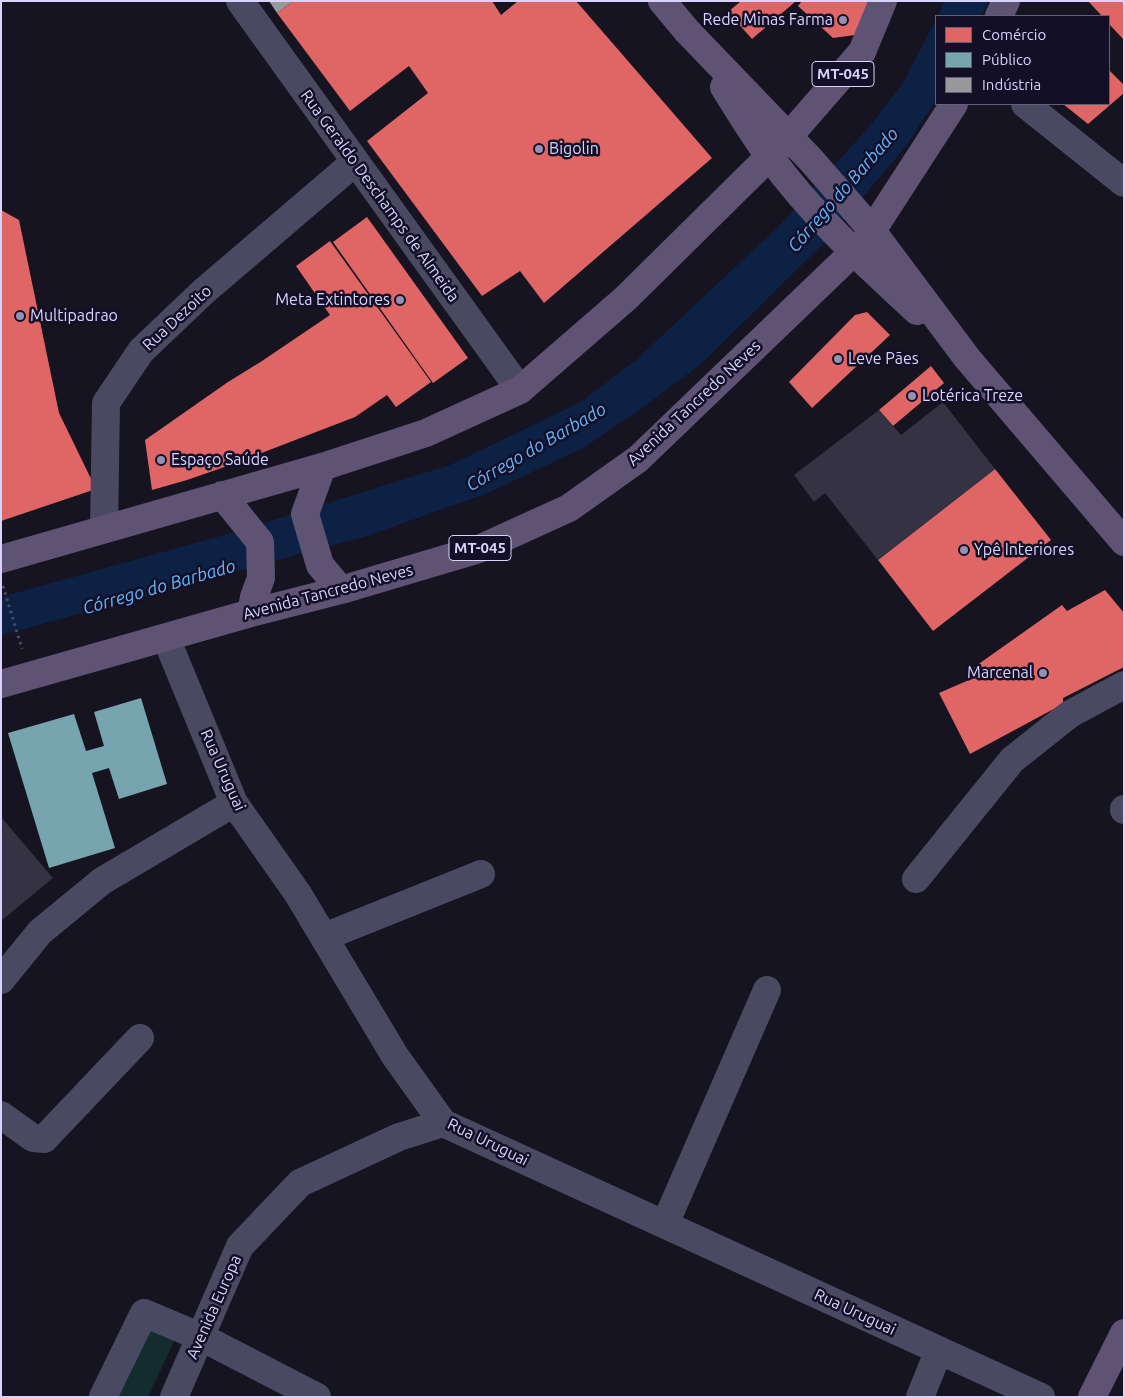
<!DOCTYPE html>
<html>
<head>
<meta charset="utf-8">
<style>
	body { margin:0 }
	#map { position:relative; width:1125px; height:1398px; overflow:hidden; background:#161421; font-family:Ubuntu,sans-serif }
	canvas { display:block }
	.frame { position:absolute; inset:0; border:2px solid #d9d4ff; pointer-events:none }
	.legend { position:absolute; left:935px; top:15px; width:175px; height:90px; box-sizing:border-box; background:#130f26; border:1px solid #625e7d; margin:0; padding:6px 9px; list-style:none; font-size:15px; color:#d9d4ff }
	.legend li { display:flex; align-items:center; gap:10px; height:25px }
	.legend b { width:25px; border:1px solid #625e7d }
</style>
</head>
<body>
<div id="map">
<canvas width="1125" height="1398"></canvas>
<div class="frame"></div>
<ul class="legend">
<li><b style="height:14px;background:#e06666"></b>Comércio</li>
<li><b style="height:14px;background:#76a5af"></b>Público</li>
<li><b style="height:14px;background:#999"></b>Indústria</li>
</ul>
</div>
<script>
const c = document.querySelector('canvas').getContext('2d');
c.lineJoin = 'round';
function fill(path, color) { c.fillStyle = color; c.fill(path, 'evenodd'); }
function trace(path, color, width, dash) { c.strokeStyle = color; c.lineWidth = width; c.lineCap = dash ? 'butt' : 'round'; c.setLineDash(dash || []); c.stroke(path); }
function write(font, color, halo, rows, align = 'center') {
  c.font = font + ' Ubuntu,sans-serif'; c.lineWidth = 5; c.setLineDash([]); c.textBaseline = 'middle'; c.strokeStyle = halo; c.fillStyle = color; for (const [text, x, y, turn = 0] of rows) {
    c.save(); c.translate(x, y); c.rotate((+turn || 0) * Math.PI / 180); c.textAlign = isNaN(turn) ? turn : align; if (halo) c.strokeText(text, 0, 0); c.fillText(text, 0, 0); c.restore();
  }
}
const green = new Path2D(`
	M143,1327L175,1339L148,1397H109Z`);
const water = new Path2D(`
	M944,1H988L981,16H938Z
	M936,19V100L906,146L822,245L700,365L642,408L585,447L488,493L367,536L1,635V597L235,532L450,465L581,402L636,360L778,227L869,127L903,83Z`);
const shops = new Path2D(`
	M293,1H492L501,15L518,1H576L712,158L544,303L520,271L482,296L367,141L428,93L409,66L350,111L277,13Z
	M741,1H796L752,39L728,12Z
	M802,1H876L862,34L833,38L798,6Z
	M1088,1H1124V40L1109,24V16H1102Z
	M1109,70L1124,85V93L1088,124L1063,104H1109Z
	M1,210L19,220L59,413L96,489L1,521Z
	M367,217L468,358L433,383L333,242Z
	M330,241L431,382L396,407L387,395L355,417L233,464L187,480L152,490L145,440L228,382L262,361L330,315L296,266Z
	M867,312L890,335L812,408L789,382L855,315Z
	M931,366L944,383L893,426L879,410Z
	M995,469L1051,540L933,631L878,560Z
	M1105,590L1124,613V667L1063,698V704L970,754L939,693L976,677L973,668L1062,605L1067,611Z`);
const public = new Path2D(`
	M141,698L167,784L119,799L109,768L92,773L115,848L49,868L8,733L74,714L86,751L104,746L94,712Z`);
const industry = new Path2D(`
	M269,1H293L277,13Z`);
const building = new Path2D(`
	M943,402L995,469L878,560L825,493L814,502L794,475L879,410L901,435Z
	M1,817L53,878L1,921Z`);
const path = new Path2D(`
	M3,586L22,649`);
const minor = new Path2D(`
	M240,1L520,390
	M1025,104L1124,183
	M104,529L106,403L141,351L203,292L355,162
	M166,638L234,803L298,894L395,1056L443,1123L1041,1397
	M1124,809V810
	M916,879L1012,760L1070,714L1124,685
	M324,937L481,874
	M1,980L40,932L102,881L234,803
	M1,1115L33,1138L44,1139L140,1038
	M665,1224L767,990
	M103,1397L144,1313L201,1337L317,1397
	M174,1397L240,1246L300,1183L399,1137L443,1123
	M920,1397L939,1350`);
const major = new Path2D(`
	M662,1L687,31L811,160L866,223L967,358L1124,542
	M999,16L1006,1
	M724,87C739,111 753,135 770,157C812,215 865,263 917,311
	M322,467L305,514L320,565L341,590
	M222,495L260,542L261,578L254,597L251,613
	M1,559L322,467L426,433L520,390L626,298L782,144L862,52L883,1
	M1,684L251,613L341,590L479,549L569,508L638,459L866,240L954,104
	M1092,1397L1124,1333`);
const markers = [
	[843,20,5,"#9591b1"],
	[539,149,5,"#9591b1"],
	[400,300,5,"#9591b1"],
	[20,316,5,"#9591b1"],
	[838,359,5,"#9591b1"],
	[912,396,5,"#9591b1"],
	[161,460,5,"#9591b1"],
	[964,550,5,"#9591b1"],
	[1043,673,5,"#9591b1"]
];
const shields = [
	[843,74,62],
	[480,548,62]
];
const shieldNames = [
	["MT-045",843,74],
	["MT-045",480,548]
];
const poiNames = [
	["Rede Minas Farma",833,20,"right"],
	["Bigolin",549,149],
	["Meta Extintores",390,300,"right"],
	["Multipadrao",30,316],
	["Leve Pães",848,359],
	["Lotérica Treze",922,396],
	["Espaço Saúde",171,460],
	["Ypê Interiores",974,550],
	["Marcenal",1033,673,"right"]
];
const streetNames = [
	["Rua Geraldo Deschamps de Almeida",380,196,54],
	["Rua Dezoito",177,318,-43],
	["Avenida Tancredo Neves",694,403,-43],
	["Avenida Tancredo Neves",328,592,-15],
	["Rua Uruguai",223,770,66],
	["Rua Uruguai",488,1142,26],
	["Avenida Europa",214,1307,-66],
	["Rua Uruguai",855,1312,25]
];
const waterNames = [
	["Córrego do Barbado",843,190,-49],
	["Córrego do Barbado",536,447,-30],
	["Córrego do Barbado",159,587,-16]
];
fill(green, '#132c2d');
fill(water, '#0d2144');
fill(shops, '#e06666');
fill(public, '#76a5af');
fill(industry, '#999');
fill(building, '#343243');
trace(path, '#44505f', 3, [2.5, 4]);
trace(minor, '#4a4962', 28);
trace(major, '#5e5373', 28);
for (const [x, y, r, color] of markers) { const dot = new Path2D(); dot.arc(x, y, r, 0, 2 * Math.PI); c.fillStyle = color; c.fill(dot); trace(dot, '#130f26', 2); }
for (const [x, y, w] of shields) { const box = new Path2D(); box.roundRect(x - w / 2, y - 12.5, w, 25, 4); c.fillStyle = '#130f26'; c.fill(box); trace(box, '#d9d4ff', 1); }
write('bold 15px', '#d9d4ff', null, shieldNames);
write('16px', '#d9d4ff', '#130f26', poiNames, 'left');
write('16px', '#d9d4ff', '#130f26', streetNames);
write('italic 18px', '#62b6ff', '#130f26', waterNames);
</script>
</body>
</html>
